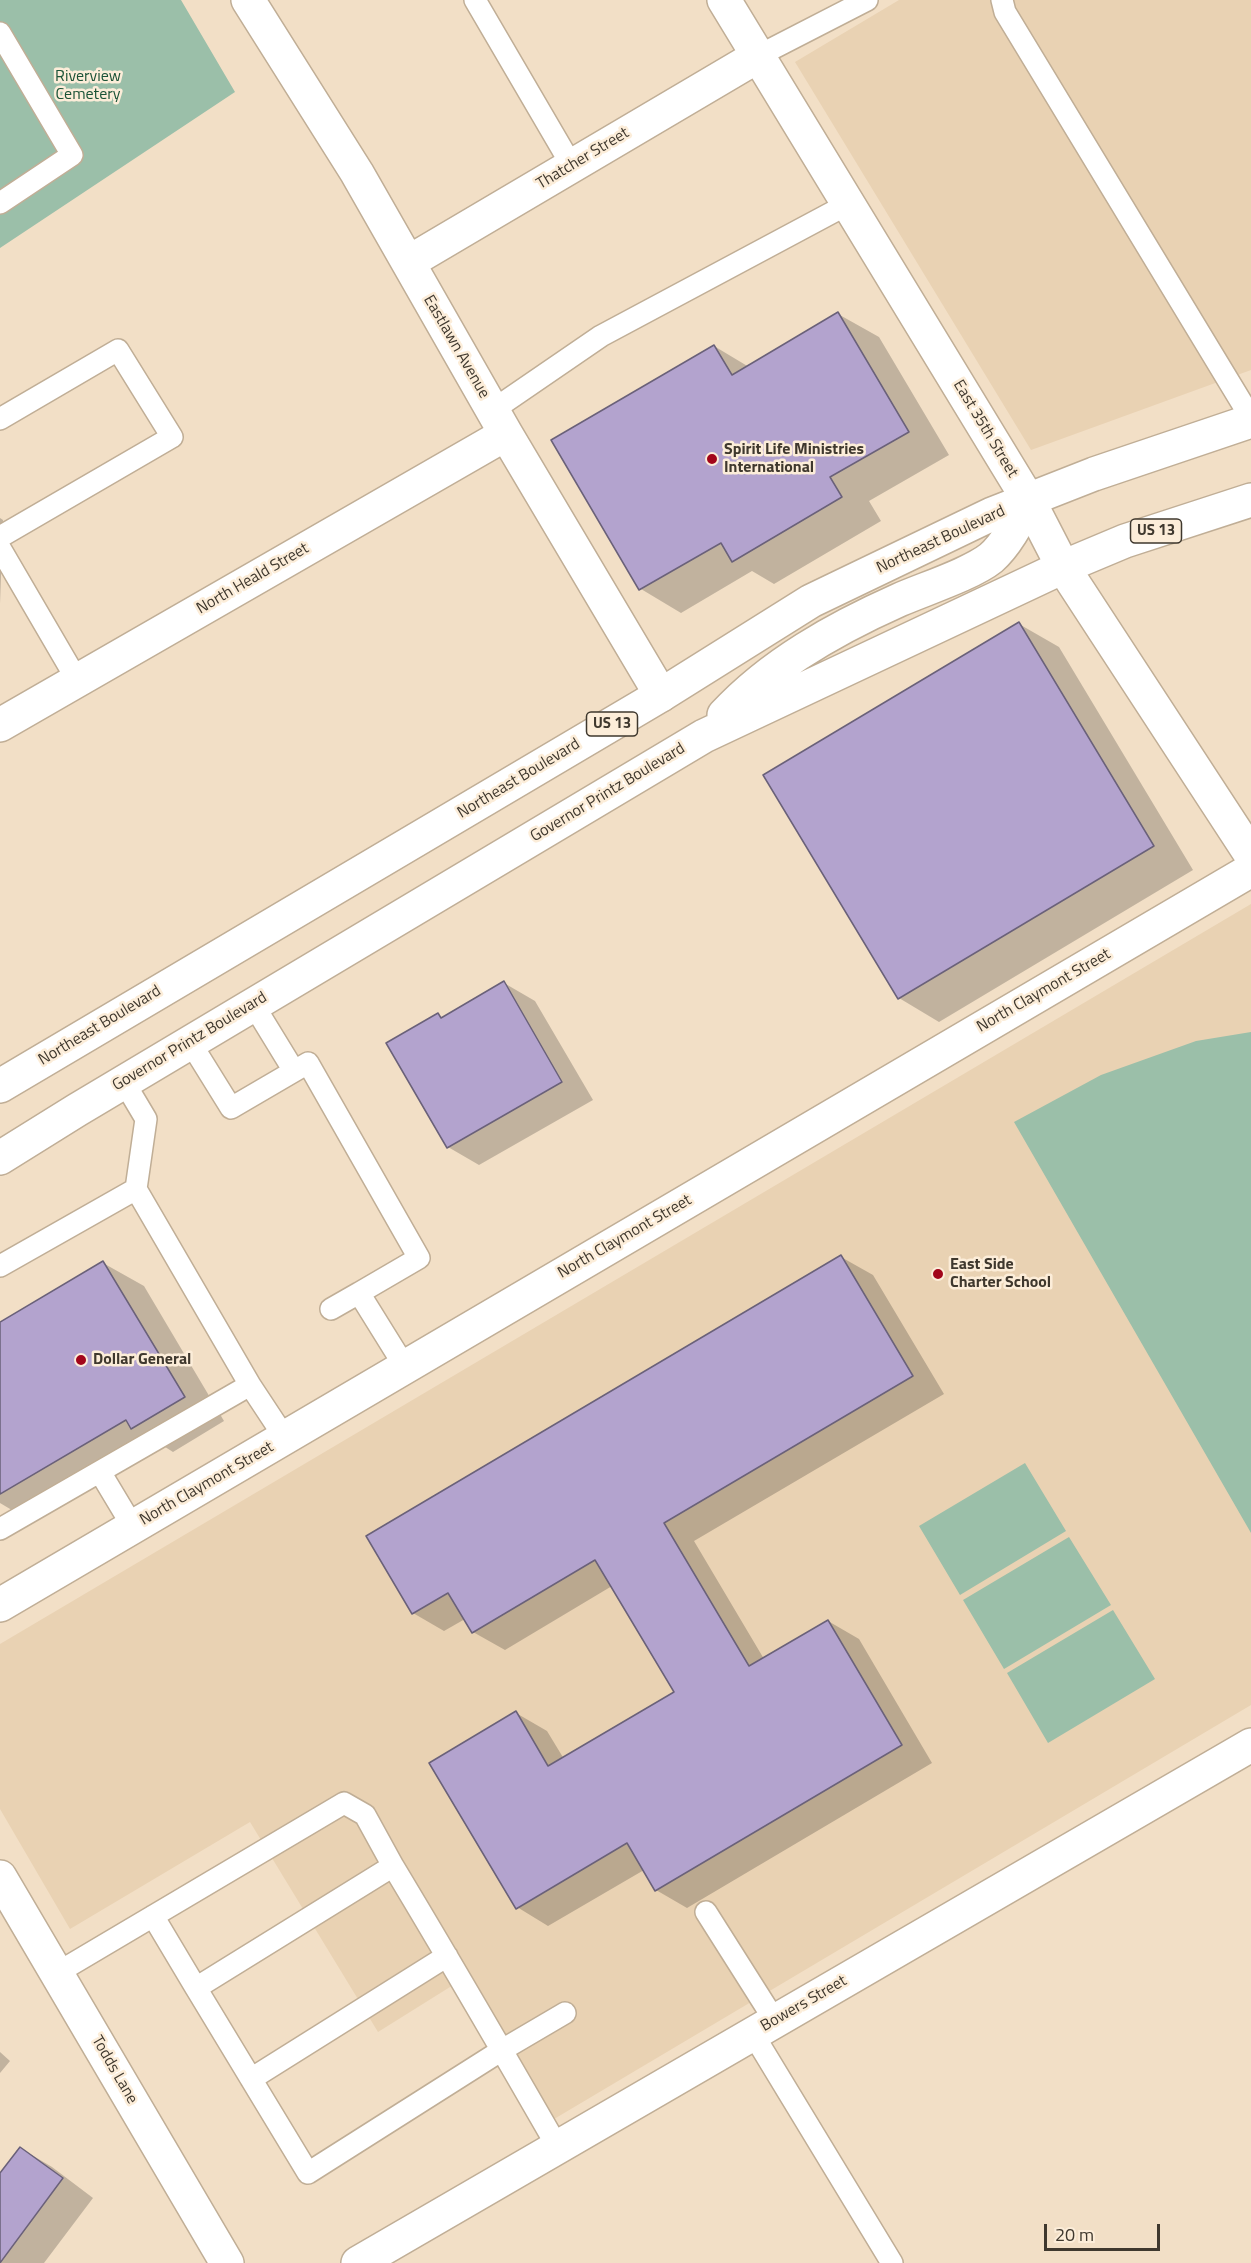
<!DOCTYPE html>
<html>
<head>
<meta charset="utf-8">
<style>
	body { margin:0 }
	#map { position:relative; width:1251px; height:2263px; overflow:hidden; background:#f2dfc6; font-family:"Titillium Web",sans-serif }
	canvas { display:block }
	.scale { position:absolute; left:1044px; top:2224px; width:116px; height:27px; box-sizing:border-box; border:3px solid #3f382e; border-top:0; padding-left:8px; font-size:18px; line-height:21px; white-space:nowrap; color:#3f382e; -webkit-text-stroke:4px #fcedd9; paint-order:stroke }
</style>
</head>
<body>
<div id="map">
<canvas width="1251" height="2263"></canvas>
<div class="scale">20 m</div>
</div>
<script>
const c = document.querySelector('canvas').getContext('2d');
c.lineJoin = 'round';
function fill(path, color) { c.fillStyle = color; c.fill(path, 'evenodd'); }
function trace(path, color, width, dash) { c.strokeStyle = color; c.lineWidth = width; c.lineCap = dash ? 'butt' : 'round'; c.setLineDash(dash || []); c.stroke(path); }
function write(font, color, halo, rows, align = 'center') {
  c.font = font + ' "Titillium Web",sans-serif'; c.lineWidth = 5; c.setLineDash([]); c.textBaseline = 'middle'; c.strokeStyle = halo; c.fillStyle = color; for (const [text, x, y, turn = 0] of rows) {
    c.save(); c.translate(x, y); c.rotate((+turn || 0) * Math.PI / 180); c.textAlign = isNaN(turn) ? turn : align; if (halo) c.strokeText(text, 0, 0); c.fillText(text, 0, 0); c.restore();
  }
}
const built = new Path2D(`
	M899,0H1251V370L1031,450L795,62Z
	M1251,904V1705L544,2125L458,1982L378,2032L250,1822L70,1929L0,1809V1644Z`);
const green = new Path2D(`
	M0,0H181L235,92L0,248Z
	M1251,1032V1533L1014,1122L1101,1075L1196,1041Z
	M1025,1463L1066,1531L960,1595L919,1526Z
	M1069,1537L1111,1605L1004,1669L963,1600Z
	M1113,1610L1155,1679L1048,1743L1007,1673Z`);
const shadow = new Path2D(`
	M838,314L879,337L949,455L869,501L881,521L774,584L752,571L681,613L641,589L553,441L714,346L749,367Z
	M0,518L3,520L0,604Z
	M1019,624L1059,647L1193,870L939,1022L899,998Z
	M504,983L535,1001L593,1100L479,1165L448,1147L438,1015L443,1018Z
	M841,1257L873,1275L944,1394L694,1541L764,1659L828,1621L859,1639L932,1763L687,1908L656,1890L644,1870L548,1926L517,1907L516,1713L547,1731L564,1759L676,1692L612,1586L505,1650L473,1632L465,1619L444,1631L413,1613Z
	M103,1263L144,1286L224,1421L173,1452L162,1445L32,1522L0,1503V1323Z
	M0,2052L10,2061L0,2073Z
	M20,2148L52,2167L93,2198L44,2263H0V2176Z`);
const building = new Path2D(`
	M838,312L909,432L830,477L842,497L732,562L721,543L639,590L551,440L714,345L732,375Z
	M1019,622L1154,846L898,999L763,775Z
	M504,981L562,1082L447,1148L386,1043L438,1013L441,1018Z
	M841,1255L913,1376L664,1523L749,1666L828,1620L902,1745L655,1891L627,1843L516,1909L429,1763L516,1711L548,1766L674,1692L595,1560L472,1633L448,1593L412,1614L366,1536Z
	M103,1261L185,1397L131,1429L126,1420L0,1494V1322Z
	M20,2147L63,2178L0,2263V2173Z`);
const service = new Path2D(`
	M475,0L572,166
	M1002,0L1005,12L1251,418
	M0,33L72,155L0,203
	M758,56L867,0
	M493,410L601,336L848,204
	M0,419L118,350L172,437L0,537
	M0,548L77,680
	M253,1004L294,1071
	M190,1042L231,1108L308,1063L419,1258L359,1293
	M124,1082L146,1119L136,1189
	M0,1266L136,1189L250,1385L0,1529
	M331,1309L359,1293L405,1367
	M250,1385L285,1438
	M100,1472L133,1527
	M706,1912L775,2021
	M153,1916L196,1988
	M57,1973L344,1803L365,1815L393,1866
	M753,2034L892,2263
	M251,2079L447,1956
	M557,2146C503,2052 449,1959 393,1866L196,1988L308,2173L502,2050L565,2013`);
const minor = new Path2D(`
	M248,0L357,173L506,434L661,695
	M724,0L1029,501L1063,567L1251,855
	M409,262L758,56
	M0,725L506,434
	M0,1605L1251,870
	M0,1877L227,2263
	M358,2263L1251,1745`);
const primary = new Path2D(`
	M724,715C771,664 836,628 899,600C924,589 971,574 991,558C1007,544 1019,520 1029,501
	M0,1086L661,695L811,601L992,514L1094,474L1251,421
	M0,1158L77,1110L704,736L1063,567L1125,541L1251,500`);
const markers = [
	[712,459,6,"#a2051a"],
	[938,1274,6,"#a2051a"],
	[81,1360,6,"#a2051a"]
];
const shields = [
	[1156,531,51],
	[612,724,51]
];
const shieldNames = [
	["US 13",1156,531],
	["US 13",612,724]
];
const parkNames = [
	["Riverview",88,77],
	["Cemetery",88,95]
];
const streetNames = [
	["Thatcher Street",583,159,-31],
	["Eastlawn Avenue",456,347,60],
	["East 35th Street",985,429,59],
	["Northeast Boulevard",941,540,-25],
	["North Heald Street",253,579,-30],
	["Northeast Boulevard",519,779,-31],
	["Governor Printz Boulevard",608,793,-31],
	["North Claymont Street",1044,991,-30],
	["Northeast Boulevard",100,1026,-31],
	["Governor Printz Boulevard",190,1042,-31],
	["North Claymont Street",625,1237,-30],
	["North Claymont Street",207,1484,-30],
	["Bowers Street",804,2004,-30],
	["Todds Lane",114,2070,60]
];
const poiNames = [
	["Spirit Life Ministries",724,450],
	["International",724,468],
	["East Side",950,1265],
	["Charter School",950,1283],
	["Dollar General",93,1360]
];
fill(built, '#e9d2b3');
fill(green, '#9bbfa9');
fill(shadow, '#0003');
fill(building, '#b3a3ce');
trace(building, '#6a6179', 1.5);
trace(service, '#c0ae96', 24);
trace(minor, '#c0ae96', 36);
trace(primary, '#c0ae96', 36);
trace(service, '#fff', 21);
trace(minor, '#fff', 33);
trace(primary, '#fff', 33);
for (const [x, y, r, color] of markers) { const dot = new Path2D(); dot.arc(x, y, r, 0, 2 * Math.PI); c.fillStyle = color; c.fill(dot); trace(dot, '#fcedd9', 2); }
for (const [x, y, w] of shields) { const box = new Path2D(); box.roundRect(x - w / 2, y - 12, w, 24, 4.5); c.fillStyle = '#fcedd9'; c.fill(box); trace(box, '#3f382e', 1.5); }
write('bold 15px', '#3f382e', null, shieldNames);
write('16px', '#1a5236', '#fcedd9', parkNames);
write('16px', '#3f382e', '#fcedd9', streetNames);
write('bold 16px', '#3f382e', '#fcedd9', poiNames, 'left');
</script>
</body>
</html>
